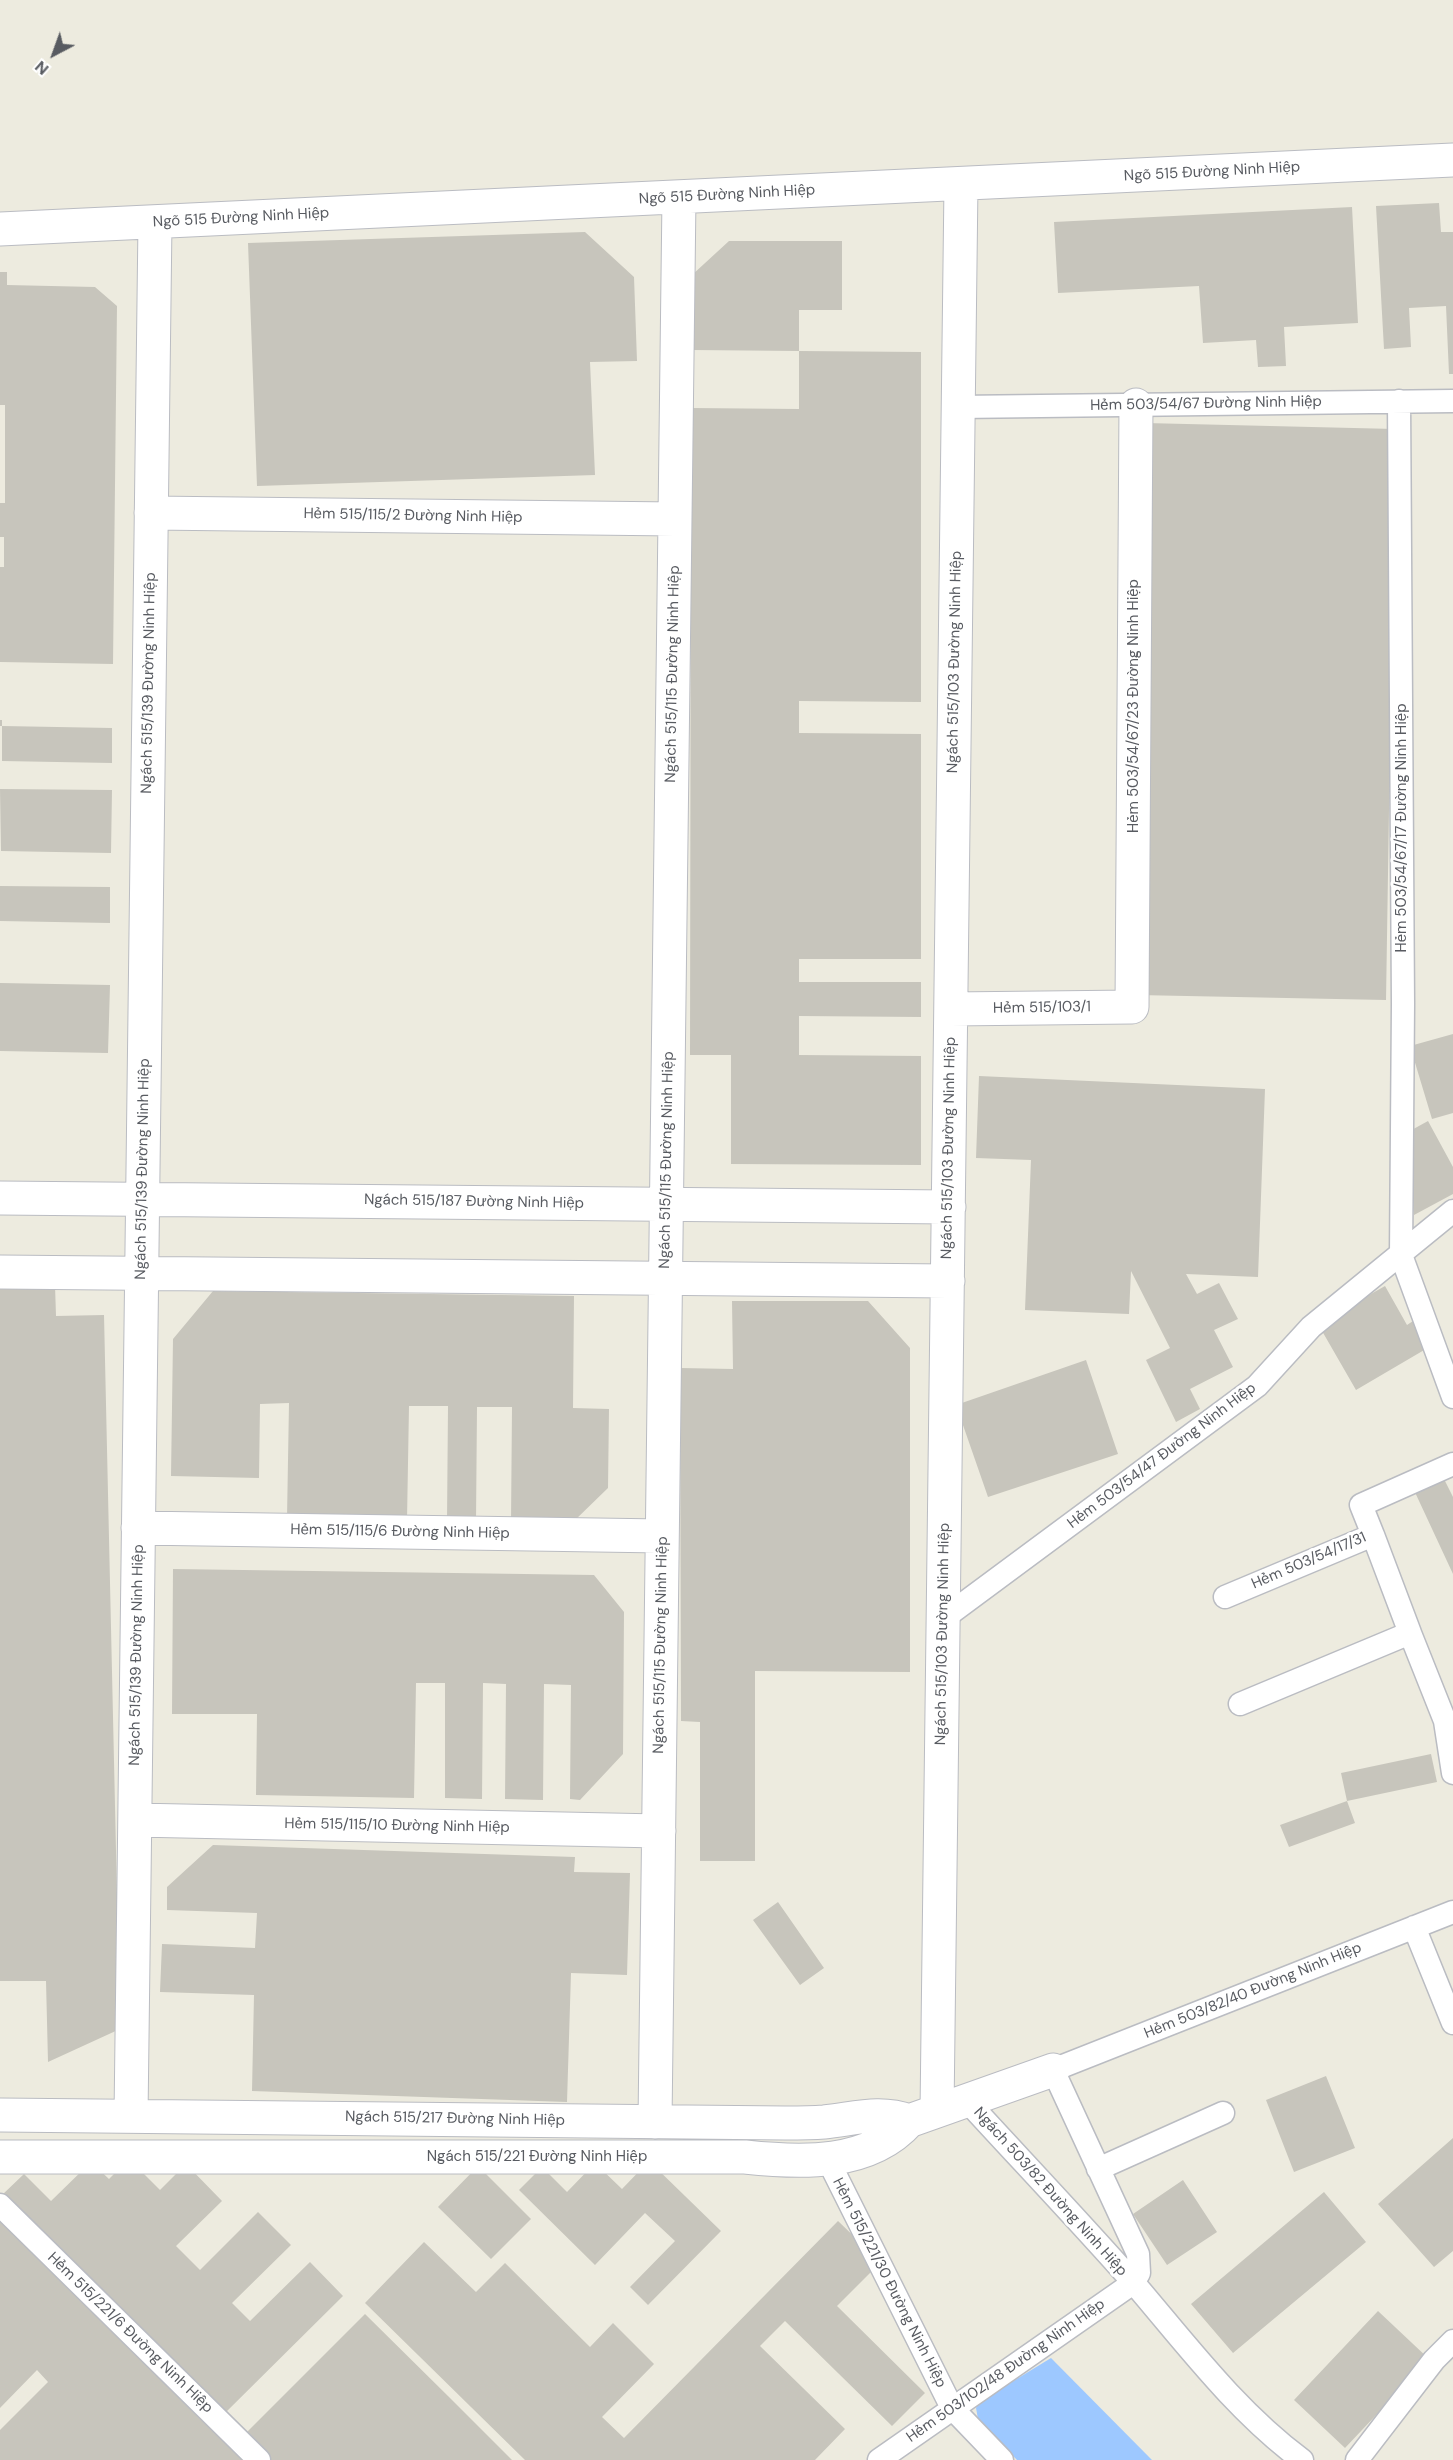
<!DOCTYPE html>
<html>
<head>
<meta charset="utf-8">
<style>
	body { margin:0 }
	#map { position:relative; width:1453px; height:2460px; overflow:hidden; background:#edebdf; font-family:"DM Sans",sans-serif }
	canvas { display:block }
	.north { position:absolute; left:24px; top:24px; width:60px; height:60px; -webkit-text-stroke:4px #fff; paint-order:stroke; rotate:221deg; font-size:16px; font-weight:700; line-height:24px; text-align:center; color:#585b61 }
	.north::after { content:''; display:block; margin:auto; width:21px; height:27px; background:#585b61; clip-path:polygon(50% 0,100% 100%,50% 72%,0 100%) }
</style>
</head>
<body>
<div id="map">
<canvas width="1453" height="2460"></canvas>
<div class="north">N</div>
</div>
<script>
const c = document.querySelector('canvas').getContext('2d');
c.lineJoin = 'round';
function fill(path, color) { c.fillStyle = color; c.fill(path, 'evenodd'); }
function trace(path, color, width, dash) { c.strokeStyle = color; c.lineWidth = width; c.lineCap = dash ? 'butt' : 'round'; c.setLineDash(dash || []); c.stroke(path); }
function write(font, color, halo, rows, align = 'center') {
  c.font = font + ' "DM Sans",sans-serif'; c.lineWidth = 6; c.setLineDash([]); c.textBaseline = 'middle'; c.strokeStyle = halo; c.fillStyle = color; for (const [text, x, y, turn = 0] of rows) {
    c.save(); c.translate(x, y); c.rotate((+turn || 0) * Math.PI / 180); c.textAlign = isNaN(turn) ? turn : align; if (halo) c.strokeText(text, 0, 0); c.fillText(text, 0, 0); c.restore();
  }
}
const water = new Path2D(`
	M1051,2358L1152,2460H1017L978,2419L976,2408L979,2402Z`);
const building = new Path2D(`
	M1439,203L1441,232H1453V374H1449L1446,306L1409,308L1411,347L1384,349L1376,206Z
	M1352,207L1358,323L1284,327L1286,366L1258,367L1256,340L1203,343L1199,286L1058,293L1054,222Z
	M585,232L634,277L637,361L590,362L595,475L257,486L248,243Z
	M729,241H842V310H799V351L921,352V702L799,701V733L921,734V959H799V982H921V1017L799,1016V1055L921,1056V1165L731,1164V1055H690L691,408L799,409V351L692,350V275Z
	M0,272H7V285L95,287L117,306L113,664L0,662V567H4V537H0V503H5V405H0Z
	M1145,423L1395,429L1386,1000L1137,995Z
	M0,720H2V726L112,728V763L2,761V726H0Z
	M0,789L112,790L111,853L1,851Z
	M0,886L110,887V923L0,921Z
	M0,983L110,985L108,1053L0,1051Z
	M1453,1034V1113L1432,1119L1410,1046Z
	M979,1076L1265,1089L1258,1277L1186,1274L1197,1294L1219,1283L1238,1319L1214,1330L1233,1367L1190,1389L1200,1409L1176,1422L1146,1360L1170,1348L1131,1271L1129,1314L1025,1310L1031,1160L976,1158Z
	M1428,1121L1453,1167V1194L1414,1215L1408,1132Z
	M55,1285L56,1316L104,1315L120,2029L48,2062L46,1981H0V1286Z
	M1385,1286L1407,1325L1416,1319L1431,1346L1356,1390L1318,1324Z
	M213,1291L574,1296L573,1408L609,1409L608,1488L572,1523L511,1522L512,1407H477L476,1521H447L448,1406H409L407,1520L287,1518L289,1403L260,1404L259,1478L171,1476L173,1339Z
	M732,1301H868L910,1348V1672L755,1671V1861H700V1722L681,1721L680,1368L733,1369Z
	M1086,1360L1118,1454L988,1497L956,1405Z
	M1442,1475L1453,1497V1574L1413,1488Z
	M173,1569L594,1575L624,1612L623,1754L580,1800L570,1799L571,1685L544,1684L543,1800L505,1799L506,1684L483,1683L482,1799L445,1798V1683H416L414,1798L256,1795L257,1714H172Z
	M1431,1754L1437,1782L1347,1801L1341,1773Z
	M1347,1801L1355,1823L1289,1847L1280,1825Z
	M213,1845L575,1857L574,1872L630,1873L627,1975L571,1973L567,2102L252,2091L254,1995L160,1992L162,1944L255,1948L257,1913L167,1910V1887Z
	M778,1902L824,1968L800,1985L753,1920Z
	M1326,2076L1355,2148L1294,2172L1266,2100Z
	M1453,2138V2251L1434,2267L1378,2204Z
	M129,2159L160,2190L186,2164L222,2201L176,2246L200,2270L258,2212L291,2245L232,2303L250,2321L310,2262L343,2296L222,2416L2,2195L24,2174L51,2201L91,2162L109,2179Z
	M649,2161L721,2231L648,2305L630,2287L675,2241L645,2213L595,2265L519,2190L542,2167L567,2192L595,2163L622,2189Z
	M478,2166L531,2219L491,2259L438,2207Z
	M1183,2180L1217,2232L1167,2265L1133,2214Z
	M1324,2192L1366,2242L1233,2353L1191,2304Z
	M0,2208L252,2460H0V2430L48,2382L37,2370L0,2408Z
	M838,2221L866,2248L875,2268L837,2306L925,2393L892,2426L785,2321L760,2346L845,2429L815,2460H525L365,2303L424,2242L476,2292L505,2263L590,2347L613,2323L654,2364L602,2417L624,2438Z
	M1378,2311L1429,2359L1345,2448L1294,2400Z
	M365,2314L448,2396L512,2460H265L242,2437Z`);
const lane = new Path2D(`
	M1399,401L1403,1004L1401,1255L1453,1397
	M958,407L1453,401
	M1373,1535L1410,1633
	M1225,1597L1373,1535L1361,1505L1453,1464
	M944,1618L1257,1386L1311,1327L1453,1211
	M1240,1704L1410,1633L1445,1721L1453,1773
	M1414,1927L1453,2023
	M967,2101C1022,2161 1079,2221 1133,2282C1186,2344 1236,2411 1302,2460
	M827,2158L952,2408L1002,2460
	M1098,2169L1223,2113
	M0,2205L259,2460
	M879,2460L1133,2283L1139,2273L1138,2254L1053,2070L1453,1912
	M1357,2460L1434,2360L1453,2341`);
const street = new Path2D(`
	M0,229L1453,160
	M151,513L675,519
	M951,1009L1132,1007L1136,405
	M0,1198L949,1207
	M0,1272L948,1281
	M138,1528L662,1536
	M135,1820L659,1831
	M937,2111L961,184
	M0,2115L785,2123C798,2123 811,2123 824,2122C854,2119 880,2110 909,2121
	M131,2116L155,222
	M655,2122L679,197
	M0,2157H745C801,2163 869,2166 909,2121L1053,2070`);
const streetNames = [
	["Ngõ 515 Đường Ninh Hiệp",1212,172,-3],
	["Ngõ 515 Đường Ninh Hiệp",727,195,-3],
	["Ngõ 515 Đường Ninh Hiệp",241,218,-3],
	["Hẻm 503/54/67 Đường Ninh Hiệp",1206,404,-1],
	["Hẻm 515/115/2 Đường Ninh Hiệp",413,516,1],
	["Ngách 515/103 Đường Ninh Hiệp",955,662,-89],
	["Ngách 515/115 Đường Ninh Hiệp",673,674,-89],
	["Ngách 515/139 Đường Ninh Hiệp",149,683,-89],
	["Hẻm 503/54/67/23 Đường Ninh Hiệp",1134,706,-90],
	["Hẻm 503/54/67/17 Đường Ninh Hiệp",1402,828,-90],
	["Hẻm 515/103/1",1042,1008,-1],
	["Ngách 515/103 Đường Ninh Hiệp",949,1148,-89],
	["Ngách 515/115 Đường Ninh Hiệp",667,1160,-89],
	["Ngách 515/139 Đường Ninh Hiệp",143,1169,-89],
	["Ngách 515/187 Đường Ninh Hiệp",474,1202,1],
	["Hẻm 503/54/47 Đường Ninh Hiệp",1162,1456,-37],
	["Hẻm 515/115/6 Đường Ninh Hiệp",400,1532,1],
	["Hẻm 503/54/17/31",1309,1561,-23],
	["Ngách 515/103 Đường Ninh Hiệp",943,1634,-89],
	["Ngách 515/115 Đường Ninh Hiệp",661,1645,-89],
	["Ngách 515/139 Đường Ninh Hiệp",137,1655,-89],
	["Hẻm 515/115/10 Đường Ninh Hiệp",397,1826,1],
	["Hẻm 503/82/40 Đường Ninh Hiệp",1253,1991,-22],
	["Ngách 515/217 Đường Ninh Hiệp",455,2119,1],
	["Ngách 515/221 Đường Ninh Hiệp",537,2157],
	["Ngách 503/82 Đường Ninh Hiệp",1050,2192,48],
	["Hẻm 515/221/30 Đường Ninh Hiệp",889,2283,63],
	["Hẻm 515/221/6 Đường Ninh Hiệp",130,2333,44],
	["Hẻm 503/102/48 Đường Ninh Hiệp",1006,2371,-35]
];
fill(water, '#9dc8ff');
fill(building, '#c7c5bc');
trace(lane, '#babcc2', 25);
trace(street, '#babcc2', 35);
trace(lane, '#fff', 22);
trace(street, '#fff', 33);
write('15px', '#585b61', '#fff', streetNames);
</script>
</body>
</html>
